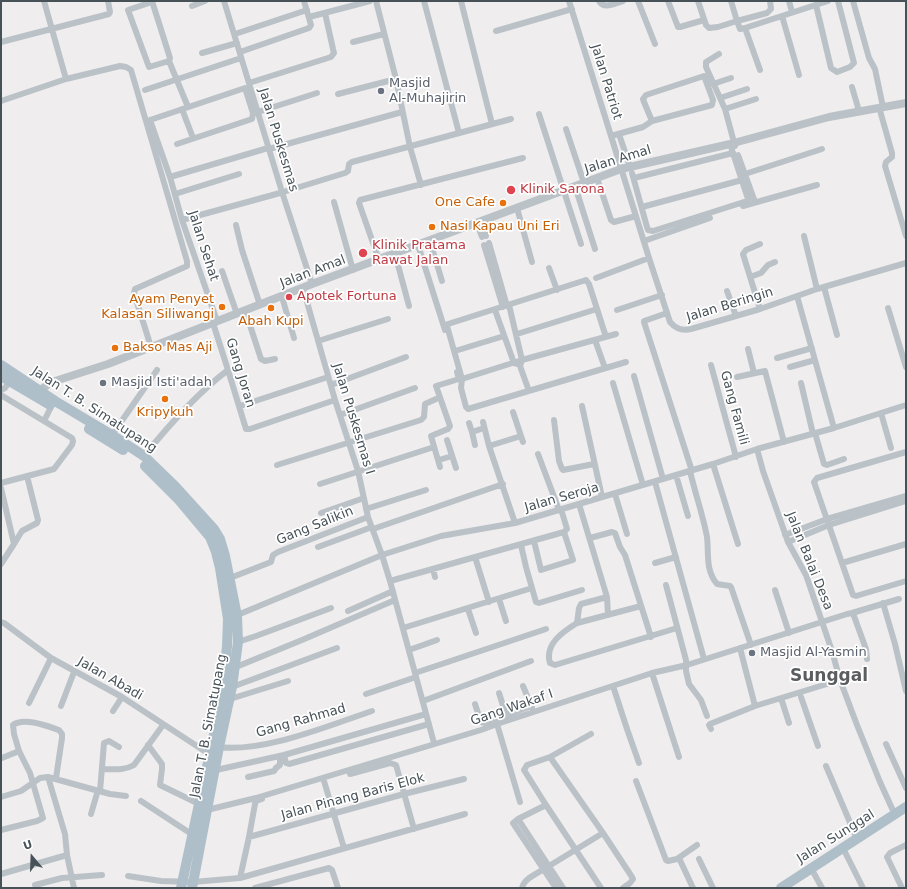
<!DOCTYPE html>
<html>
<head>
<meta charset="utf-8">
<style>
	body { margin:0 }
	#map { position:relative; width:907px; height:889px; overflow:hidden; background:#efeded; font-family:"DejaVu Sans",sans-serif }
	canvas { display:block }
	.frame { position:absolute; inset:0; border:2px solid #475258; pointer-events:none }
	.north { position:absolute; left:12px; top:837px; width:40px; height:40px; -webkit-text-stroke:3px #fff; paint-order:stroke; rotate:341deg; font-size:11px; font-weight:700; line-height:16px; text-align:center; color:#475258 }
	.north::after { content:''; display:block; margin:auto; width:14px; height:18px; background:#475258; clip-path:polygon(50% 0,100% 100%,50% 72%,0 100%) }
</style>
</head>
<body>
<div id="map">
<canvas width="907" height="889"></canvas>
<div class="frame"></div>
<div class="north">U</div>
</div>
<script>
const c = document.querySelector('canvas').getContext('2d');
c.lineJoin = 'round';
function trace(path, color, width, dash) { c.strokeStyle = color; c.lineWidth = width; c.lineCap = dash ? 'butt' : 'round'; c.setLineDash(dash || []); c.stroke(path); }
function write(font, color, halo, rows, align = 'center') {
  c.font = font + ' "DejaVu Sans",sans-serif'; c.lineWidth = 3.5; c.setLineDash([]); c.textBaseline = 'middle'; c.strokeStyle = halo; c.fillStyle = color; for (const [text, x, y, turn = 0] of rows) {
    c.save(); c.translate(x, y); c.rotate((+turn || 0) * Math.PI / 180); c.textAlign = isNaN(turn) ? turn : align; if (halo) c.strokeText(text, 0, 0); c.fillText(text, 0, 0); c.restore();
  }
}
const minor = new Path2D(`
	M44,1L66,79
	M224,1L282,192L312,284
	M376,1L396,79L410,147L421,185
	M424,1L459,133
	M461,1L492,124
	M569,1L649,258L670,322C676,329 682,331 691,329L760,309L817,289L906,263
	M599,1C604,10 615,3 623,1
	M638,1L655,44
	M668,1L678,27H680L704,20
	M698,1L706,25L709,28L718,27L737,21L740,29L745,28
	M731,1L737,21L767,13L771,9L770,1
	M789,1L792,12
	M853,1L869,58L875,69L883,107
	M152,2L128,10L149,67L169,61L170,58L152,1
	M816,5L831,68L837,72L850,67L854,63L838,1
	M192,6L205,1
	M782,16L799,75
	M309,17L370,1
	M496,31L572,9
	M235,34L307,10
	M1,42L109,14L110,12L108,1
	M353,42L384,34
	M240,52L309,28L311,25L304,1
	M202,53L237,43
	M719,54L706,62V67L725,109L735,146
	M169,61L188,107
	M760,70L745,28L828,1
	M249,83L331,57L334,53L333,49L325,13
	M713,84L731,78
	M852,87L859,111
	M145,90L241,58
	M338,94L396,79
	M720,98L747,89
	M1,101L66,79L120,66L126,67L131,70L187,261V266L135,289L134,293L151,347
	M879,107L892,153V157L886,162L885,166L906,236
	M182,109L193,138
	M725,109L756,99
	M258,112L317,93
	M539,114L581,244
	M566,129L584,183
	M619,134L630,167
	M611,136L643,127L652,121L712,105L713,100L704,76L646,95L643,99L644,102L652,121
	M177,144L252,119L253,113L245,88L150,120L170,177L182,220L217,321
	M269,149L402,112
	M738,155L755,202
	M632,173L647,227L648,230L653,231L747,201L748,199L730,144
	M745,174L822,149
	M170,177L268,148
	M597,178L611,220L614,222L636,216
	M634,178L733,153
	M575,186L595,249
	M175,194L239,174
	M334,202L353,270
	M743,206L817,185
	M642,207L742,180
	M517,208L532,262
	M182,220L280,193L345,173L348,171L349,164L352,162L511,119
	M482,222L486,236
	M477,224L482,237
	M236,225L242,250L260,305
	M804,236L817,289
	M430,241L442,281
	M644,241L710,218
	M489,243L507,306
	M760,244L746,250L743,254L760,309
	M418,245L445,330
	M484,245L503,307
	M395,254L409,306
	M379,260L359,203L360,200L523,158
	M549,268L557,290
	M222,271L237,314
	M750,277L761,273L768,265L775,262
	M596,278L649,258
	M824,287L837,335
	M303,288L335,400L358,471L368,517L382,555L390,581L434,743
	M727,291L736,316
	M797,296L834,428
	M282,297L294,338
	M509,305L522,360L520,366L529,391
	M888,308L906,367
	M245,310L261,359L265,361L275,359
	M495,310L514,363L518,364
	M617,310L662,295
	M667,313L644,321V322L692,471
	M213,323L228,370L246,429H250L335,400
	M517,334L597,309
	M606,337L589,284L586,280L448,324L447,326L462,379L461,388L466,407L468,409L626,362
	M595,340L605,368
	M318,341L388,319
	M748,349L754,373
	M455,351L504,336
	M777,358L812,348
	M711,365L736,457
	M790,367L815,360
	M634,376L663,479
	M737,377L765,371L784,442
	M462,379L522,360L616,334
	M613,383L643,485
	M801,383L813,434
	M331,385L406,357
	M1,390L5,388L10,381
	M1,395L72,438L73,441L72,445L54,469L1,483
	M240,406L328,377
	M582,406L602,497
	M513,412L521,436
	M881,413L891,448
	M340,415L415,388
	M554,420L559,461L562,469L563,470L594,464
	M44,421L53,403
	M483,422L489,446L515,523
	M469,423L472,432L484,428
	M472,432L475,445
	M815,433L824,464L827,465L844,459
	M112,435L157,370
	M447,440L456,468
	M489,446L521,436L523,442
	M757,449L763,471L788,542L806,575L832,651L840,680L857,725L880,782L895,815
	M906,452L817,478L814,482L853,595L856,596L906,581
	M538,454L559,510
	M144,456C169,425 196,394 228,370
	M439,460L452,456
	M713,464L738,544
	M277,465L421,420L424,417L425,404L436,399
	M440,467L431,436L448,429L450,426L436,386L459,379L457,372
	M690,471C695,493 703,515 707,537C709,554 705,569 717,584L730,586L731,587L751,645
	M676,475L688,516
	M655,482L704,659
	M320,484L434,447
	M1,488L14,544L1,564
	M615,494L627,534
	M579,504L607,597L608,615
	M366,509L426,490
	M321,513L364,498
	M373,529L503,484
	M785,535L827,519L906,496
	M590,538L612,532L615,533L620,547L625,555L651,637
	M534,541L541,570L573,560L564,532L567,529L561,509
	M788,542L829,525L906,501
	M14,544L22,531L37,523L38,520L27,476
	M521,545L526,567L536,602L539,603L582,590
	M318,547L372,527
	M475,557L489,602
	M655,563L676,557
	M842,563L906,544
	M433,569L435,577
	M230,578L271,562L273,555L278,552L368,517
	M390,581L564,532
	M666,585L686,660V671L689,684L701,700L707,716
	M775,590L789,633
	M499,599L506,621
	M883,603L895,644L906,691
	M641,606L577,623C564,631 544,644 550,663L555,665L677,628
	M468,609L476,633
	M348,611L393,591
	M852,613L899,599
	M235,616L382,555L441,536L515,523L713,464L757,449L834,428L906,405
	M1,622L4,623L51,658L122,697L209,754
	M577,623L579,608L581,604L607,597
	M403,628L532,588
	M238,642L256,636L331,608
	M740,648L755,706
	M409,650L437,640
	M236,667L302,640L395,600
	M415,673L546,629
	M652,673L679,757
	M523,686L532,708
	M613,686L627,729L639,763
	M232,687L337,648
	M499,693L506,715
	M366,694L416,677
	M801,697L818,746
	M781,698L789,723
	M230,699L288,681
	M423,701L531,661
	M29,703L51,658
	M475,704L481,722L485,723L531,706
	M61,706L74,672
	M113,711L122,697
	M497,724L520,802
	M711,729L709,725L710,724L755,706L840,680
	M886,744L906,788
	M148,745L162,764V769L160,785L199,804
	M217,747C264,753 327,726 372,711
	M284,755L286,763L289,764L429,724
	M550,757L591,734
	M2,758L19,751
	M826,766L857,839
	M102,769C113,769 124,771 134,765L163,725
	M216,770L284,755L426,714
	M350,774L390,763L396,765L414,829
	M48,777L65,834L67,855L74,888
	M248,777L274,771L276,768L280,765V756
	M324,781L344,848
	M636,781L666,860L668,861L677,859L697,845
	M100,791L104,743L109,741L119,747
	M1,797L21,791L40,778L48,777L110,794L126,796
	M141,801L193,835
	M546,805L601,888
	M207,810L256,798L481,730L497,724L652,673L687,665L847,614L852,613L854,616L866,649L867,659
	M91,814L98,790
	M518,819L563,888
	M1,830L37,821L43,818L30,773L19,751L14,734L13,725C24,717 47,726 59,730L62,734V738L56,778
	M603,833L632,877L633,879L630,883L623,888
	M249,837L404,794L464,779
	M843,848L863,888
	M679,858L693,888
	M699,859L713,888
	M811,868L822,888
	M1,874L67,855
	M128,876L161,881L193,882L240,878L465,814
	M240,878L249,837L255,804L256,801L262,799
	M35,885L62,878L102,875
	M255,888L329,868L332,870L338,888
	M522,888C524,878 540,872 549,866L603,833L550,757L527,765L524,770L546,805L518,819L513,823L556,888
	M902,888L887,857L890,853L906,845`);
const tertiary = new Path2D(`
	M36,395L40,390L52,382L108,364L312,284L621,169L730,144L829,117L906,103`);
const primary = new Path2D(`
	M1,365L55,401L112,435L144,456L175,486L214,529L220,539L225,556L237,616L238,642L232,687L219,747L192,888
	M1,376L50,405
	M89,429L123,450
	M145,466L179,500L210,537L216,552L220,568L228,619L227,646L222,697L181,888
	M781,888L906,807`);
const markers = [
	[381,91,4,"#6b7280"],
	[511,190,5,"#e0444e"],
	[503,203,4,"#e8710a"],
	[432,227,4,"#e8710a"],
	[363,253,5,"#e0444e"],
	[289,297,4,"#e0444e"],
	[222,307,4,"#e8710a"],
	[271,308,4,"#e8710a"],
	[115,348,4,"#e8710a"],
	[103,383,4,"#6b7280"],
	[165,399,4,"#e8710a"],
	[752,653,4,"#6b7280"]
];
const streetNames = [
	["Jalan Patriot",606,82,73],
	["Jalan Puskesmas",278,140,73],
	["Jalan Amal",618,160,-17],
	["Jalan Sehat",203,246,72],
	["Jalan Amal",313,272,-21],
	["Jalan Beringin",730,305,-17],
	["Gang Joran",240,373,73],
	["Gang Famili",734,408,75],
	["Jalan T. B. Simatupang",94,410,33],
	["Jalan Puskesmas I",353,419,73],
	["Jalan Seroja",562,498,-16],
	["Gang Salikin",315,526,-22],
	["Jalan Balai Desa",809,561,68],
	["Jalan Abadi",110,679,30],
	["Gang Wakaf I",512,708,-19],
	["Gang Rahmad",301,721,-16],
	["Jalan T. B. Simatupang",209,726,-79],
	["Jalan Pinang Baris Elok",353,797,-15],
	["Jalan Sunggal",836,837,-32]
];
const worshipNames = [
	["Masjid",389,84],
	["Al-Muhajirin",389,99],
	["Masjid Isti'adah",111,383],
	["Masjid Al-Yasmin",760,653]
];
const healthNames = [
	["Klinik Sarona",520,190],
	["Klinik Pratama",372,246],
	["Rawat Jalan",372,261],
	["Apotek Fortuna",297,297]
];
const foodNames = [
	["One Cafe",495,203],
	["Nasi Kapau Uni Eri",440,227,"left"],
	["Ayam Penyet",214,300],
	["Kalasan Siliwangi",214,315],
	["Abah Kupi",271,322,"center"],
	["Bakso Mas Aji",123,348,"left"],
	["Kripykuh",165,413,"center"]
];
const districtNames = [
	["Sunggal",829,677]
];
trace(minor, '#bac2c8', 6);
trace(tertiary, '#bac2c8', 8);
trace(primary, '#afbfc9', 10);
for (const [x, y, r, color] of markers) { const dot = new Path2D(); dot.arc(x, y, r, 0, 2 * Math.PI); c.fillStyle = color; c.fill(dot); trace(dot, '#fff', 1.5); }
write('13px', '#475258', '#fff', streetNames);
write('13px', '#5b616d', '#fff', worshipNames, 'left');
write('13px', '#be3a42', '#fff', healthNames, 'left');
write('13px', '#c56008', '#fff', foodNames, 'right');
write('bold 17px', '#5a5e61', '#fff', districtNames);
</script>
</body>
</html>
